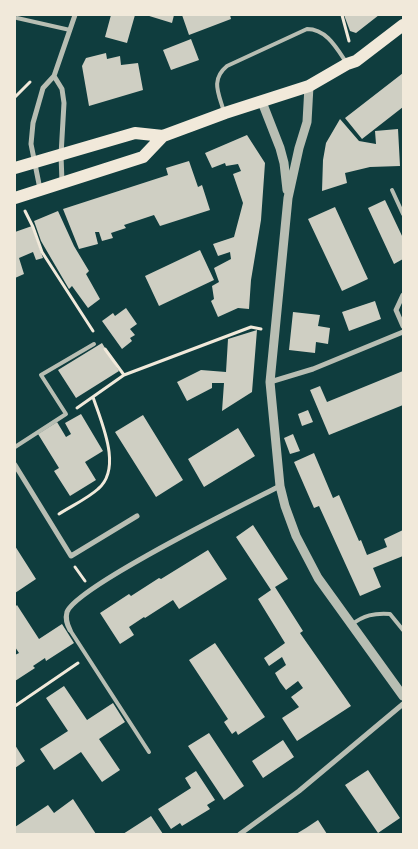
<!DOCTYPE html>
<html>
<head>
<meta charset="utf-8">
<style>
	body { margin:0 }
	#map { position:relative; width:418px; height:849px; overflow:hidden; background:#0f3d3e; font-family:"IBM Plex Serif",serif }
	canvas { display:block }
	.frame { position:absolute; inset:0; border:16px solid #f1e9da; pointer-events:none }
</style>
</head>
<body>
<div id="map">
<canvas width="418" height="849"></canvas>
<div class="frame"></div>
</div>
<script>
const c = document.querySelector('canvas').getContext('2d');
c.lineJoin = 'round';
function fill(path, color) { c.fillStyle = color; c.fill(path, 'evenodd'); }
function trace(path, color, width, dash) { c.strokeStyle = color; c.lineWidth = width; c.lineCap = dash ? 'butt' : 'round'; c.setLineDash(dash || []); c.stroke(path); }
const building = new Path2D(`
	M111,15H135L127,43L105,37Z
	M146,15H174L172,23Z
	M182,15H230L231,19L189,35Z
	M344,15H379L356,33L350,31Z
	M191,39L199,60L171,70L163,50Z
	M106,53L107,59L120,56L121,65L138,63L143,90L89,106L82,66L86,58Z
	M403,73V107L362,139L345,118Z
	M340,119L359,141L376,144L375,131L398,129L400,166L370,167L345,173L347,183L322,191L323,160L326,143Z
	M247,135L265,163L261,220L251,280L249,309L238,308L218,317L211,301L214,299L212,286L219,282L214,268L231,259L230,252L218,256L213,244L234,237L243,203L233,174L241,171L238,164L226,166L225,163L212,168L205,153Z
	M189,161L198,187L202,185L210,210L160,226L154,215L124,225L126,228L111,233L113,238L102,241L99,232H95L98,244L79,249L63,209L168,175L166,168Z
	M385,200L403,238V259L394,264L368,208Z
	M335,207L368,279L342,291L308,219Z
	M58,211L74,246L89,271L86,274L100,299L88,308L72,286L69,289L41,241L34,221Z
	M32,226L43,258L36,260L33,252L19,258L24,274L15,278V232Z
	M200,250L214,280L159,306L145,276Z
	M375,301L381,319L349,331L342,312Z
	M126,308L137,324L130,329L135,335L130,338L132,341L122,349L102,321L113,313L115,316Z
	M293,312L320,315L318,326L330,328L328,344L316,342L315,353L289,350Z
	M257,330L252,392L222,411L224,383H212V388L187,401L177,382L201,370L226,372L228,339Z
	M102,343L119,371L76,398L58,370Z
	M403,371V405L329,435L310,390L320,386L327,402Z
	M308,410L313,422L302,426L298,414Z
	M81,414L103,451L85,462L96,480L70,496L54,471L59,468L38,434L57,422L66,437L71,434L65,423Z
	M143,415L183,480L156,497L115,432Z
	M238,428L255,456L204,487L188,459Z
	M293,434L300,451L290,454L284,438Z
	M314,453L333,498L339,495L359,541L361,540L367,555L387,547L384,539L403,530V556L373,568L381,587L360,596L319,506L314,508L294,462Z
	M253,525L288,579L275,587L303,631L300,633L351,706L297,741L282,718L299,707L291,697L303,688L298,681L286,690L280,682L275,673L286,665L282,657L269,666L264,658L285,643L258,599L271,590L236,537Z
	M15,546L36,579L15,593Z
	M208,550L227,579L179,609L173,600L145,618L144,617L129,627L134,635L120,644L100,613L129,594L131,596L159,578L161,579Z
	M17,605L39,639L62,624L74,643L46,661L45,658L33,666L35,668L15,681V655L19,653L15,647V607Z
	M215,643L265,717L238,735L236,731L232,734L224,722L228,719L189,660Z
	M64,686L87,720L113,703L125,722L99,739L120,770L102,782L81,752L54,770L40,749L68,731L46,698Z
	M209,733L244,786L224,800L188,746Z
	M283,740L294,757L263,778L252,761Z
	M15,745L25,761L15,768Z
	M368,770L400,818L378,833L345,785Z
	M196,771L215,800L207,805L210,809L182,826L180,823L171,829L158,809L191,788L185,778Z
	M73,799L96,834H15V827L48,805L54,813Z
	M151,816L163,834H123Z
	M318,820L327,834H296L306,828Z`);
const path = new Path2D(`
	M342,15L349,41
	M15,97L30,82
	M25,211L33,227L42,252L93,331
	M105,349L124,375
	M77,408L124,375L251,327L261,329
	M59,514C71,506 87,499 98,489C123,468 101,422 93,397
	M75,567L85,581
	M15,706L78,663`);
const service = new Path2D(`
	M17,18L70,30
	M224,112C219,94 210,80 227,66L307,29C326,29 336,47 346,62
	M392,190L403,214
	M15,447L66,414L41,375L94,344
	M351,625C364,615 374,613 390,614L403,630
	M70,630L149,752`);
const minor = new Path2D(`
	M54,76L62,89L64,103L61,155L62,182
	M40,189L31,144L33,123L43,88L54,76L75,15
	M403,295L396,310L403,326
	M270,382L313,369L403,332
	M15,465L71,556L137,516
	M70,630C67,624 65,619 67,612C77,586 247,503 280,486
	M240,834L299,791L403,704`);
const tertiary = new Path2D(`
	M309,86L307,122L299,148L288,198L270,382L280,486L285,506L296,536L318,578L403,696
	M262,102L280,148L284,163L287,190`);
const primary = new Path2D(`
	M15,168L135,133L163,136L225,113L309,86L347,64L356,61L403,25
	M15,198L143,157L163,136`);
fill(building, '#cfcfc3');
trace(path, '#f1e9da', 3);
trace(service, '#b8beb3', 4);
trace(minor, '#b8beb3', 5);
trace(tertiary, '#b8beb3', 9);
trace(primary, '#f1e9da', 12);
</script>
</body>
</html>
